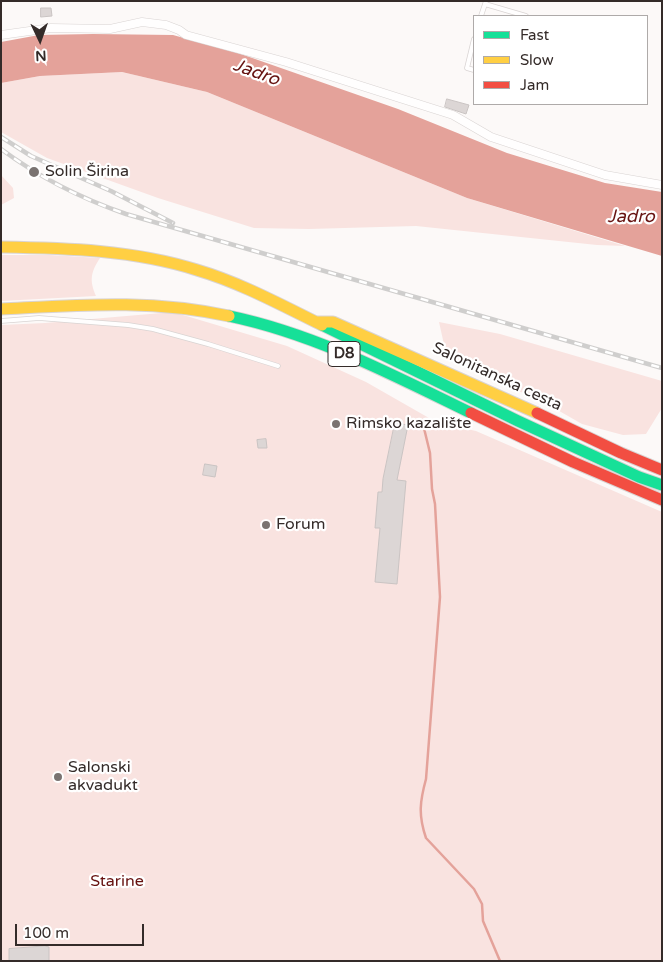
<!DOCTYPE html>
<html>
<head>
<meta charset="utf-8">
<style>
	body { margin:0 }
	#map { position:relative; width:663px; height:962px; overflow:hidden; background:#fcf9f8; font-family:"Varela Round",sans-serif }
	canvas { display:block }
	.frame { position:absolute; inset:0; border:2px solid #342b29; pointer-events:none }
	.legend { position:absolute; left:473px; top:15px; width:175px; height:90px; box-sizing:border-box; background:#fff; border:1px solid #aeaaa9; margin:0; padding:6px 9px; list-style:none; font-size:15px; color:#342b29 }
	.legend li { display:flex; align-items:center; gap:10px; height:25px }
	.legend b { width:25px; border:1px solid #aeaaa9 }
	.north { position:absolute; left:15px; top:15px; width:50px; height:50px; -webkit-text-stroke:4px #fff; paint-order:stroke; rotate:177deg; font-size:14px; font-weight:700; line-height:20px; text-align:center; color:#342b29 }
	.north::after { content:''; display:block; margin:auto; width:18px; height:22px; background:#342b29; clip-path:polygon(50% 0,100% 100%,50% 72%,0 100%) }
	.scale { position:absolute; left:15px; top:924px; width:129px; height:22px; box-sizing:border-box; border:2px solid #342b29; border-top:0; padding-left:6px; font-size:15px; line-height:18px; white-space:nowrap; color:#342b29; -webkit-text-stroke:4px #fff; paint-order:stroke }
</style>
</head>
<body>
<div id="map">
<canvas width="663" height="962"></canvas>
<div class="frame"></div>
<ul class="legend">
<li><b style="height:6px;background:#16e098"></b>Fast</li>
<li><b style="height:6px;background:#ffcf43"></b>Slow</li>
<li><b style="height:6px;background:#f24e42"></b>Jam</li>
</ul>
<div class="north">N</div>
<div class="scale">100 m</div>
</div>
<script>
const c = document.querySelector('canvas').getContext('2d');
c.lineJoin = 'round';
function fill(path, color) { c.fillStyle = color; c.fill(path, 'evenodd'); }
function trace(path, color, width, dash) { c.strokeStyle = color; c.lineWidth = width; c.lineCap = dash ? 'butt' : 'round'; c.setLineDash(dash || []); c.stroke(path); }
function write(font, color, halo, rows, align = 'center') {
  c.font = font + ' "Varela Round",sans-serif'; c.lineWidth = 4.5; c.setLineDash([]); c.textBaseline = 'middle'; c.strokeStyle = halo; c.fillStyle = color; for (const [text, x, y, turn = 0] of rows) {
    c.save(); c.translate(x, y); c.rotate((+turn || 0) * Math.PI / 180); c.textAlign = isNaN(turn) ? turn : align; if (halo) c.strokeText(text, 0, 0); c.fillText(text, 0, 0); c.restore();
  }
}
const green = new Path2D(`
	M122,72L207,92L467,198L625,246L597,245L416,226L309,229L254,228L158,198L47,158L1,132V83L40,76Z
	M1,175L13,188L14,198L1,205Z
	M1,255H49L100,258C91,272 89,280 96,296L1,301Z
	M173,312L287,346L366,382L436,422L476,431L662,512V961H1V325L45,323Z
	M439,322L500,334L662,381V408L646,434L623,435L582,424L554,408L540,398L511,389L471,366L463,362L452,361L445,349Z`);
const water = new Path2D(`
	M93,34L173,35L238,53L398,109L507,153L605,183L662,192V256L467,198L207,92L122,72L40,76L1,83V42L39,35Z`);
const stream = new Path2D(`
	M422,420L430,453L432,489L435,504L440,597L426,779C420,801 418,815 426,838L474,889L482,904L483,921L500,961`);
const building = new Path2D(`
	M41,8H51L52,16L41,17Z
	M447,99L469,105L466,114L445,107Z
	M395,423L408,425L397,480L406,481L397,584L375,582L380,528H375L378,492H382L383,479Z
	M266,439L267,448H258L257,440Z
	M205,464L217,466L215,477L203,475Z
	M45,946L49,947V961H9V949Z`);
const lane = new Path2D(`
	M485,4L526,16
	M481,16L486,1
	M474,39L467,68L474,70
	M1,321L39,318L128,325L153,329L208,344L278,366`);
const street = new Path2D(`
	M1,35L51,28L110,29L142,22L166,25L179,30L186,35L286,62L453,115L491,137L605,175L662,185`);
const fast = new Path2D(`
	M229,316C315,334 393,375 471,413
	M322,325L518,421L639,477L662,485`);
const slow = new Path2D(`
	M1,247C66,248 134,250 197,270C241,283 281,305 322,325
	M1,309C81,305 149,299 229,316
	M318,322H333L537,413`);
const jam = new Path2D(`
	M471,413L573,462L662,500
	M537,413L621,453L662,470`);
const rail = new Path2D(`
	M1,137L31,156L111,191L173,223
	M1,149C40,178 80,198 126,214L662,368`);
const markers = [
	[34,172,6,"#7a7371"],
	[336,424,5,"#7a7371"],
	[266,525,5,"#7a7371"],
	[58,777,5,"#7a7371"]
];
const shields = [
	[344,354,32]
];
const shieldNames = [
	["D8",344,354]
];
const poiNames = [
	["Solin Širina",45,172],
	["Rimsko kazalište",346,424],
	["Forum",276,525],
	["Salonski",68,768],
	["akvadukt",68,786]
];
const streetNames = [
	["Salonitanska cesta",497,377,25]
];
const parkNames = [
	["Starine",117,882]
];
const waterNames = [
	["Jadro",256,73,20],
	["Jadro",631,217]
];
fill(green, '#f9e3e0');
fill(water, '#e4a29a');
trace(stream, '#e4a29a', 2.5);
fill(building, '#dcd6d5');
trace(building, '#cac4c3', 1);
trace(lane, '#d9d4d3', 5.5);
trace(street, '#d9d4d3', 9);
trace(fast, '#d9d4d3', 13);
trace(slow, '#d9d4d3', 13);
trace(jam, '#d9d4d3', 13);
trace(lane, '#fffefe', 4);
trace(street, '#fffefe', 8);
trace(fast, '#16e098', 11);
trace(slow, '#ffcf43', 11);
trace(jam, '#f24e42', 11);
trace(rail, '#cfcecd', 4.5);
trace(rail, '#fff', 2.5, [8]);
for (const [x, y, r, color] of markers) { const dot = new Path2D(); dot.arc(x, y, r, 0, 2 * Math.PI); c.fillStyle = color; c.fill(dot); trace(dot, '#fff', 2); }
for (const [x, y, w] of shields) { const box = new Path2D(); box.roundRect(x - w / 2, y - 12.5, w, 25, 4); c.fillStyle = '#fff'; c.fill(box); trace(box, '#342b29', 1); }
write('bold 15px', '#342b29', null, shieldNames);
write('16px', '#342b29', '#fff', poiNames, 'left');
write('16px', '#342b29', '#fff', streetNames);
write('16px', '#66110f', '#fff', parkNames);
write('italic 18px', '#671311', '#fff', waterNames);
</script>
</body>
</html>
